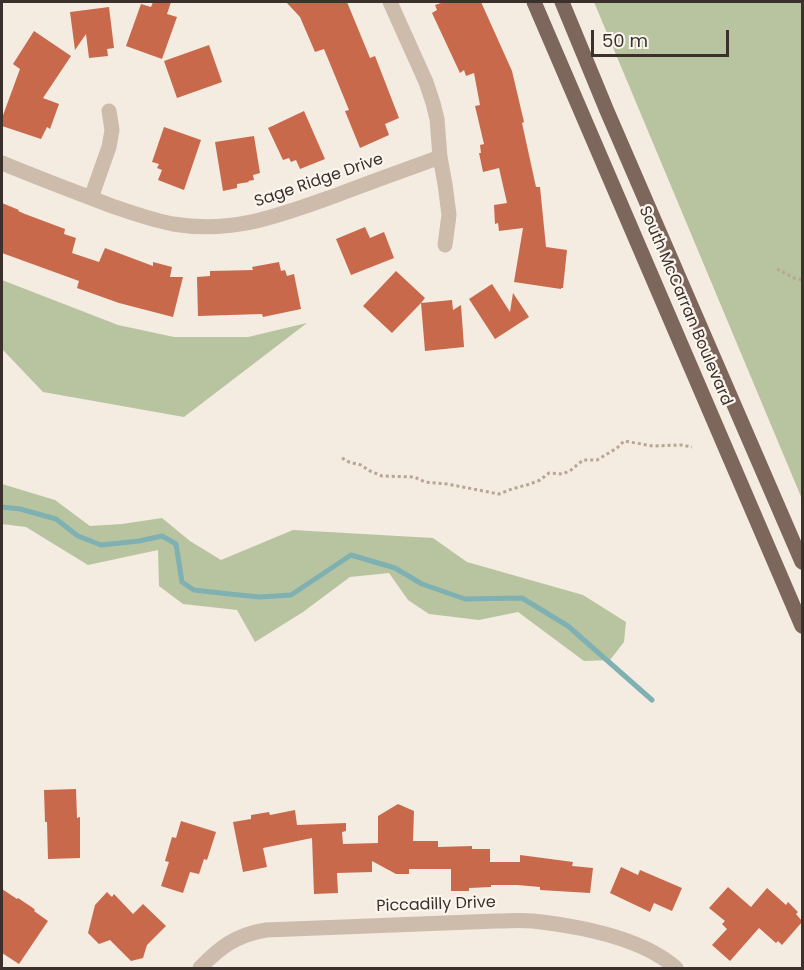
<!DOCTYPE html>
<html>
<head>
<meta charset="utf-8">
<style>
	body { margin:0 }
	#map { position:relative; width:804px; height:970px; overflow:hidden; background:#f4ebe1; font-family:Poppins,sans-serif }
	canvas { display:block }
	.frame { position:absolute; inset:0; border:3px solid #3b302b; pointer-events:none }
	.scale { position:absolute; left:591px; top:30px; width:138px; height:27px; box-sizing:border-box; border:3px solid #3b302b; border-top:0; padding-left:8px; font-size:18px; line-height:21px; white-space:nowrap; color:#3b302b; -webkit-text-stroke:4px #fbf5ee; paint-order:stroke }
</style>
</head>
<body>
<div id="map">
<canvas width="804" height="970"></canvas>
<div class="frame"></div>
<div class="scale">50 m</div>
</div>
<script>
const c = document.querySelector('canvas').getContext('2d');
c.lineJoin = 'round';
function fill(path, color) { c.fillStyle = color; c.fill(path, 'evenodd'); }
function trace(path, color, width, dash) { c.strokeStyle = color; c.lineWidth = width; c.lineCap = dash ? 'butt' : 'round'; c.setLineDash(dash || []); c.stroke(path); }
function write(font, color, halo, rows, align = 'center') {
  c.font = font + ' Poppins,sans-serif'; c.lineWidth = 4.5; c.setLineDash([]); c.textBaseline = 'middle'; c.strokeStyle = halo; c.fillStyle = color; for (const [text, x, y, turn = 0] of rows) {
    c.save(); c.translate(x, y); c.rotate((+turn || 0) * Math.PI / 180); c.textAlign = isNaN(turn) ? turn : align; if (halo) c.strokeText(text, 0, 0); c.fillText(text, 0, 0); c.restore();
  }
}
const green = new Path2D(`
	M594,2H802V499Z
	M2,280L118,325L174,337H248L307,323L184,417L43,392L2,349Z
	M2,484L55,500L90,526L122,524L162,518L190,541L221,560L293,530L433,538L467,562L583,595L626,622L624,642L610,660L584,661L518,612L479,620L429,614L408,600L389,573L350,577L303,612L255,642L237,610L183,604L159,586L158,550L88,565L26,527L2,524Z`);
const stream = new Path2D(`
	M2,507L20,509L56,519L78,536L101,545L139,541L162,536L176,544L182,582L194,590L229,594L260,597L291,595L351,555L395,568L422,584L465,599L522,598L568,626L652,700`);
const building = new Path2D(`
	M153,2H171L167,14L177,17L162,59L126,46L141,4L151,7Z
	M286,2H347L370,58L375,56L399,118L385,124L389,135L360,148L345,111L349,110L324,49L315,52L300,17Z
	M444,2H481L512,71L524,122L522,123L536,187H540L546,247L567,250L563,288H561V289L514,282L523,228L499,231L498,223L495,224L494,205L507,203L499,168L483,172L479,153H481L480,145L484,144L475,106L480,105L474,73L466,76L464,70L460,73L432,13L437,10L435,5Z
	M109,7L114,48L107,49L108,56L89,58L86,34L75,50L70,12Z
	M34,31L71,56L43,98L59,104L50,129L47,127L41,139L2,126V118L20,69L13,64Z
	M209,45L222,82L177,98L164,61Z
	M304,111L325,159L300,169L296,160L291,162L289,158L283,160L268,128Z
	M164,127L201,140L184,190L158,180L162,170L157,168L159,164L152,162Z
	M254,136L260,173L253,175L254,180L248,181L249,182L237,184V188L223,191L215,142Z
	M2,203L19,210L18,211L25,214L65,229L64,234L76,238L72,253L99,262L105,248L153,266V262L172,267L170,277H183L173,317L119,303L77,288L79,281L2,253Z
	M365,227L370,238L384,232L394,258L351,275L336,239Z
	M279,262L281,271L285,270L287,276L294,274L301,309L263,317L262,314L198,316L197,277L210,276V271L253,270L252,267Z
	M396,271L425,298L421,303L452,300L453,310L461,305L464,347L425,351L421,303L392,333L363,306Z
	M492,284L510,312L513,293L529,317L495,339L469,299Z
	M76,789L77,818L80,817V858L48,859L47,822H45L44,790Z
	M398,804L414,811L413,841H438V847L472,846V849H490V862H520V855L573,862L572,866L593,868L590,893L540,890V887L517,885H491V887L469,888V891H451V869H409V874H396L372,861V872L337,873L338,893L314,894L312,838L263,848L267,867L243,872L233,822L251,819V815L269,812L270,815L295,810L297,825L346,823V831L342,832L343,844L378,843V816Z
	M181,821L216,832L207,860L204,859L199,874L190,872L183,893L161,886L169,862L165,861L172,837L176,838Z
	M621,867L638,875L640,870L682,888L672,911L654,903L650,912L610,893Z
	M728,887L751,907L767,888L786,905L788,902L798,912L796,914L802,921V922L782,945L778,941L776,943L759,928L730,961L712,945L727,929L722,924L725,921L709,908Z
	M2,889L17,899L18,898L33,908L35,910L34,911L48,921L19,964L2,953Z
	M107,892L112,897L114,894L133,914L143,904L166,926L147,945L143,958L131,961L110,940L99,944L88,933L95,905Z`);
const path = new Path2D(`
	M777,269L794,278L802,280
	M342,458L349,462L361,465L370,471L382,476L414,477L425,482L447,484L499,494L512,489L530,484L540,480L549,473L563,474L571,470L583,460H597L617,448L624,441L653,446L681,445L692,447`);
const street = new Path2D(`
	M390,2L426,82L433,103L437,119L440,157L445,184L449,215L445,245
	M2,163C38,178 75,192 112,206C132,213 152,220 173,224C234,234 281,215 337,195C371,182 405,170 440,157
	M91,198L109,147L112,130L109,111
	M200,968C220,947 236,935 266,930L496,921C508,921 521,920 533,921C578,926 642,938 676,968`);
const primary = new Path2D(`
	M534,2L802,626
	M562,2L607,111L802,562`);
const streetNames = [
	["Sage Ridge Drive",319,181,-19],
	["South McCarran Boulevard",685,306,67],
	["Piccadilly Drive",436,905,-2]
];
fill(green, '#b8c4a0');
trace(stream, '#7fb0b2', 5);
fill(building, '#c8694b');
trace(path, '#b9a596', 3, [3, 3]);
trace(street, '#cdbbac', 15);
trace(primary, '#7d675c', 15);
write('16px', '#3b302b', '#fbf5ee', streetNames);
</script>
</body>
</html>
